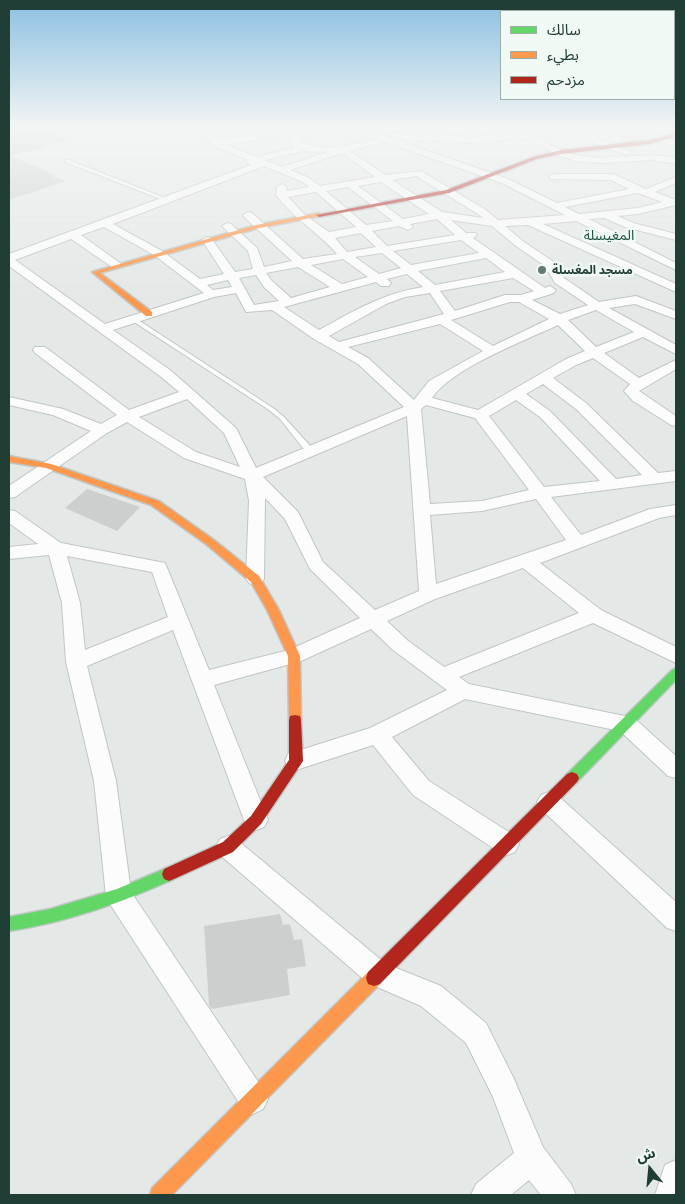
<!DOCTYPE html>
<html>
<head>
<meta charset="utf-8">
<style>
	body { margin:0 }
	#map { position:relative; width:685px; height:1204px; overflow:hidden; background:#e4e9e7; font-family:Raleway,"Noto Sans Arabic",sans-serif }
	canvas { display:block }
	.frame { position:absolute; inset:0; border:10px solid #203e36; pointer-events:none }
	.legend { position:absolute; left:500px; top:10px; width:175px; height:90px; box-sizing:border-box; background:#f1f9f5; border:1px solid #9daea9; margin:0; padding:6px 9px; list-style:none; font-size:15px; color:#203e36 }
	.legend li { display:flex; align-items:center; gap:10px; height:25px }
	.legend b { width:25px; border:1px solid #9daea9 }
	.north { position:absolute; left:625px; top:1144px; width:50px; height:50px; -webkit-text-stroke:4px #f1f9f5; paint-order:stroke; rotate:343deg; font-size:14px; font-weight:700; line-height:20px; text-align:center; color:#203e36 }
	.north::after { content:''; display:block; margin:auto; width:18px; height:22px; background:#203e36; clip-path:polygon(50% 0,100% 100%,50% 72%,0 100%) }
</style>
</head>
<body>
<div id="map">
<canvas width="685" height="1204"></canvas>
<div class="frame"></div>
<ul class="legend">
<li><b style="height:6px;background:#63d668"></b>سالك</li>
<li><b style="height:6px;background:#ff974d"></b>بطيء</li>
<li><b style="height:6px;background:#b3261e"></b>مزدحم</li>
</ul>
<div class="north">ش</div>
</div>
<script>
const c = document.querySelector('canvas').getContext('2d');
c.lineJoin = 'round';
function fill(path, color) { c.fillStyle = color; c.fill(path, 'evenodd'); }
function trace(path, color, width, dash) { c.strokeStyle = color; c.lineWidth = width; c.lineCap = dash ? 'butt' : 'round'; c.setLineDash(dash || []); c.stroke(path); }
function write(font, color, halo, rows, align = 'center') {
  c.font = font + ' Raleway,"Noto Sans Arabic",sans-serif'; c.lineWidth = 5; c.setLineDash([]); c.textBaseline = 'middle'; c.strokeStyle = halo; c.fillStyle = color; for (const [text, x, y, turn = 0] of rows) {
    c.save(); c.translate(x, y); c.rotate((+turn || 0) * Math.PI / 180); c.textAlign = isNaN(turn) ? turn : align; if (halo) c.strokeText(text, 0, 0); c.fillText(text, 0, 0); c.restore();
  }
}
const building = new Path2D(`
	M9,128H41L72,139L11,156L56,175L52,176L66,181L9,200Z
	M87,489L140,507L117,531L65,508Z
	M280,914L283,925L290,924L294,940L302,939L306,966L287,969L290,995L212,1009L209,1005L204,926Z`);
const lane = new Path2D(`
	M65,160H69L170,200L166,201L65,162Z
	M131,318H135L273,408L284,417L313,449V453H307L280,419L269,410L131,320Z`);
const street = new Path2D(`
	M197,128H205L219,141L295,128H307L298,140C318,154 354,144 377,139L352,128H363L508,179L557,203L629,189L611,180L551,179L549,177L554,174H613L646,189L676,177V183L655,192L676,200V205L638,214L618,216L633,223L676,234V240L625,227L604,218L589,219L676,263V270L576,221L543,224L676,284V292L528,225L505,226L524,242L554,262L564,278L599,302L636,296L676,311V319L635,304L609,308L676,345V354L643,337L604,353L639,378L676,360V369L639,391L676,416V426L671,425L633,401L624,391L630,384L593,358L576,365L553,378L586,403L658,473L676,471V481L551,497L581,535L650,509L676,505V515L659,518L540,563L601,610L676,647V663L593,623L459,677L469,684L634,718L676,756V778L668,776L620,731L465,699L392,737L429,781L515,836L519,844L515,852L507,855L499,852L413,795L373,745L296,770L288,768L285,761L288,754L370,728L447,690L393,650L371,629L301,661L214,685L268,820L264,827L256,830L248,827L244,820L173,630L87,666L116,781L131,892L263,1089L268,1099L263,1109L253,1114L243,1109L110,904L106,896L94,781L66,662L62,603L49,555L9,559V547L38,544L9,523V510L15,511L61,543L165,563L209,670L289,650L360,618L310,569L285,519L265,498L264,579L261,583L255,585L249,583L246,579L249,501L245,479L184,458L127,422L107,433L15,497L9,498V486L91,431L53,415L9,405V397L63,409L101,424L117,415L35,353L33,350L35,347H45L129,410L179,392L160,376L9,266V254L251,165L246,162L248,160L214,146ZM295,133L289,141L295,147L257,157L227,145ZM385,142L502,183L565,215L498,220L486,210L421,171L385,175L350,151ZM303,151L328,152L282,167L265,160ZM342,153L375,177L320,186L309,178L290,170ZM264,166L303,182L309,187L286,191L287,187L282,184L277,187L276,195C293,218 318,232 337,254L303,259L252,213L248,212L243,215L244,217L292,261L264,267L257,248L231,224L227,223L222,226L248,251L253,269L235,272L211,238L207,237L202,240L224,274L200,279L162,251L113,224ZM416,176L478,214L483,218L442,212L392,180ZM381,182L429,214L403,219L358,186ZM348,187L393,221L366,225L326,191ZM316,192L356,227L329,232L305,215L288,197ZM638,193L662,202L638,208L579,214L565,207ZM437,219L455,235L387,246L372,231L399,226L408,230L413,227L410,224ZM451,220L492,226L516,246L545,266L555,283L588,305L560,314L532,300L554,293L556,290L550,286L545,288L473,238L477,235L476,233H466ZM104,227L154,255L204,293L105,324L15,260L71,239L112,267H120L122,265L120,263L81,235ZM361,233L376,247L347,252L335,238ZM461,240L479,253L411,265L393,251ZM382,253L401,268L379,274L355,257ZM486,258L505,272L435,285L418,271ZM343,259L368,277L342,284L311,265ZM298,267L330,287L291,298L272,281L266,273ZM407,274L423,287C381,294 356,310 319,330L284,307L376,282L381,286H389L391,283L387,279ZM256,275L264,287L279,301L254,305L239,278ZM513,278L534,291L521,295H505L455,311L440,291ZM228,280L232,287L213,290L207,285ZM236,293L246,312L272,310L314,339L358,364L404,407L256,468L236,428L170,370L113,330L214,297ZM430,293L444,314L339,342L329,336L386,304L405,297ZM510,302H519L549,319L493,346L451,320ZM596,310L634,332L596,347L568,320ZM440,324L483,351L429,381L414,400L368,358L348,347ZM558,325L585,351L566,359L478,410L432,398C452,368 524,341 558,325ZM543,384L576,409L642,475L616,479L550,411L526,394ZM187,399L224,433L240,467L196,452L139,417ZM516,400L540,417L600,481L544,487L489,416ZM426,405L475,418L529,490L482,501L430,504L421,409ZM407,416L419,591L375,610L323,562L298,512L263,477ZM536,499L566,540L436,584L430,515L482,511ZM67,556L152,572L168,617L85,650L80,603ZM523,568L579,613L444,667L407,640L387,621L435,599Z
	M559,128H570L555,135L534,137C548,143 562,153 576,155C610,162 643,151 676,158V164L652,160L601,163L575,161L554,153L523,138L474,143L395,139L391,136L395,133L474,137Z
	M581,128H587L597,138L632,152L627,155L624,154L591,142L581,132Z
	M661,136L676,141V147L658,141L657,139Z
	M549,792L557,795L676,902V931L667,928L541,809L537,802L541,795Z
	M228,836L236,839L386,964L441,986L486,1023L514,1079L543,1147L571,1184L576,1195H541L529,1180L511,1195H471L476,1184L514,1153L493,1097L466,1043L421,1006L368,983L220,855L216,847L220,839Z
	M676,1160V1195H655L665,1165Z`);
const fast = new Path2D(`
	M676,668V680L577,782L572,784L567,782L565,778L567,774L672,670Z
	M169,867L174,869L176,874L174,879C120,903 68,922 9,931V917L50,909L117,889Z`);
const slow = new Path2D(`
	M319,213L322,215L321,216L259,228L100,273L152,312V316H146L92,272L256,225Z
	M9,456L51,464L159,501L214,540L259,576L279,610L300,656L301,720L300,724L295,725L290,724L289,720L288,656L267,610L251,582L206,544L151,505L46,468L9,462Z
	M374,970L380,972L382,978L380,984L172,1195H150L152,1188L368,972Z`);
const jam = new Path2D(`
	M676,133V137L649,144L561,154L537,159L449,193L319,217L316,215L446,190L533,157L561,150L649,140Z
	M295,715L300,716L301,720L303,761L261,824L233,852L174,879L169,881L164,879L162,874L164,869L223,842L251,816L289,760V720L290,716Z
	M572,772L577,774L579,778L577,782L380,984L374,986L368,984L366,978L368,972L567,774Z`);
const markers = [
	[542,270,5,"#657a74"]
];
const farPoinames = [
	["مسجد المغسلة",552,270]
];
const farNeighbourhoodnames = [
	["المغيسلة",609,236]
];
fill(building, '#cbd0ce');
trace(lane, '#c1c6c4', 2);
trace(street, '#c1c6c4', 2);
trace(fast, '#bfc7c4', 3);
trace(slow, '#bfc7c4', 3);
trace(jam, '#bfc7c4', 3);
fill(lane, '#fbfcfb');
fill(street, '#fbfcfb');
fill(fast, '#63d668');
fill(slow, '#ff974d');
fill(jam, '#b3261e');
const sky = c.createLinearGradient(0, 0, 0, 296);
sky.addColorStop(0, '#8cc0e2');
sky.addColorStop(0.43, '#f3f5f4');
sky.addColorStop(1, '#f3f5f400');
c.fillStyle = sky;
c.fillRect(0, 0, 685, 296);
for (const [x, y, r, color] of markers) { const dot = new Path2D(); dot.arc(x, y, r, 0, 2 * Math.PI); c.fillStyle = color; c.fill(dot); trace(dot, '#f1f9f5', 2); }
write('bold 12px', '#203e36', '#f1f9f5', farPoinames, 'left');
write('14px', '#1b5144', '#f1f9f5', farNeighbourhoodnames);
</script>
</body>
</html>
